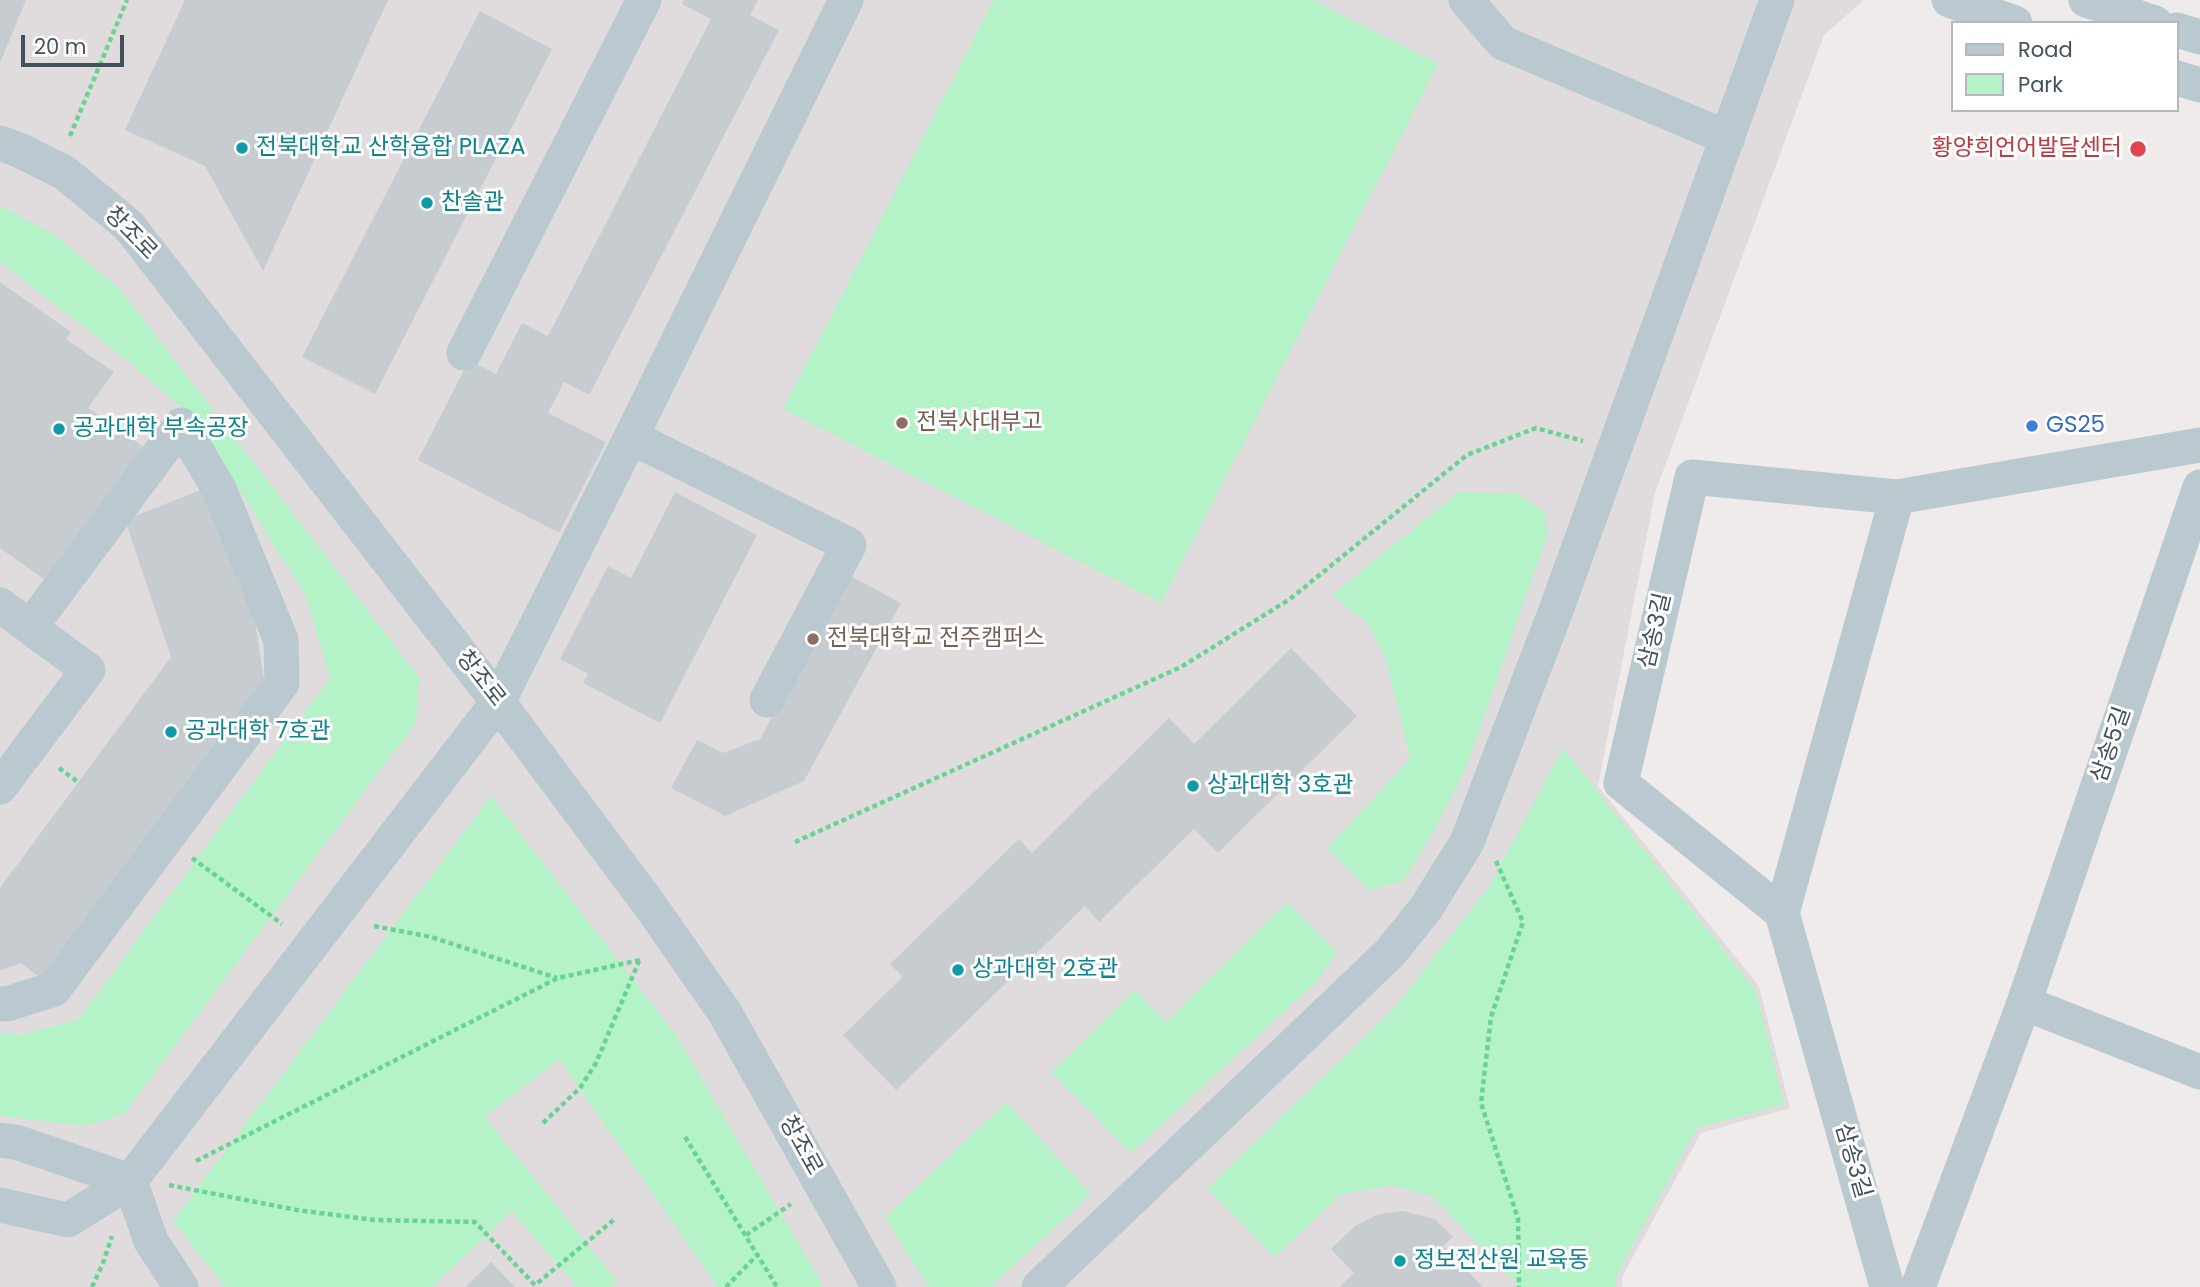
<!DOCTYPE html>
<html>
<head>
<meta charset="utf-8">
<style>
	body { margin:0 }
	#map { position:relative; width:2200px; height:1287px; overflow:hidden; background:#efebeb; font-family:Poppins,sans-serif }
	canvas { display:block }
	.legend { position:absolute; left:1951px; top:21px; width:228px; height:91px; box-sizing:border-box; background:#fff; border:2px solid #b3b9bd; margin:0; padding:9px 12px; list-style:none; font-size:21px; color:#42515a }
	.legend li { display:flex; align-items:center; gap:14px; height:35px }
	.legend b { width:35px; border:2px solid #b3b9bd }
	.scale { position:absolute; left:21px; top:35px; width:103px; height:32px; box-sizing:border-box; border:4px solid #42515a; border-top:0; padding-left:9px; font-size:21px; line-height:24px; white-space:nowrap; color:#42515a; -webkit-text-stroke:5px #fff; paint-order:stroke }
</style>
</head>
<body>
<div id="map">
<canvas width="2200" height="1287"></canvas>
<ul class="legend">
<li><b style="height:9px;background:#bac8d0"></b>Road</li>
<li><b style="height:19px;background:#b4f2c7"></b>Park</li>
</ul>
<div class="scale">20 m</div>
</div>
<script>
const c = document.querySelector('canvas').getContext('2d');
c.lineJoin = 'round';
function fill(path, color) { c.fillStyle = color; c.fill(path, 'evenodd'); }
function trace(path, color, width, dash) { c.strokeStyle = color; c.lineWidth = width; c.lineCap = dash ? 'butt' : 'round'; c.setLineDash(dash || []); c.stroke(path); }
function write(font, color, halo, rows, align = 'center') {
  c.font = font + ' Poppins,"Noto Sans KR",sans-serif'; c.lineWidth = 6; c.setLineDash([]); c.textBaseline = 'middle'; c.strokeStyle = halo; c.fillStyle = color; for (const [text, x, y, turn = 0] of rows) {
    c.save(); c.translate(x, y); c.rotate((+turn || 0) * Math.PI / 180); c.textAlign = isNaN(turn) ? turn : align; if (halo) c.strokeText(text, 0, 0); c.fillText(text, 0, 0); c.restore();
  }
}
const education = new Path2D(`
	M0,0H1864L1824,35L1655,493L1598,786L1759,986L1790,1108L1701,1133L1623,1275L1622,1287H0Z`);
const green = new Path2D(`
	M994,0H1313L1438,64L1161,603L783,409Z
	M0,206L52,233L119,288L419,677L416,722L124,1114L85,1126L0,1116V1033L20,1035L78,1020L330,678L306,596L195,419L123,357L0,262Z
	M1459,492L1518,494L1546,513L1547,535L1469,760C1450,803 1428,842 1403,881L1369,890L1327,848L1410,759L1387,662L1368,624L1332,595Z
	M1563,748L1756,991L1784,1104L1697,1128L1616,1276L1615,1287H1520L1432,1196L1390,1185L1340,1195L1275,1257L1207,1188L1392,1011L1488,888Z
	M491,796L676,1035L824,1287H718L559,1059L485,1117L617,1281L610,1287H577L512,1211L432,1287H225L173,1221Z
	M1287,902L1337,952L1318,980L1131,1153L1051,1072L1135,990L1166,1022Z
	M1006,1102L1091,1194L990,1287H929L885,1218Z`);
const building = new Path2D(`
	M0,0H26L0,63Z
	M185,0H388L263,271L205,166L125,130Z
	M684,0H758L750,15L779,30L589,395L564,382L548,413L606,442L559,533L418,460L469,360L496,374L522,323L548,336L711,19L682,4Z
	M480,11L552,49L375,394L302,357Z
	M0,282L71,332L66,339L114,372L88,408L148,450L52,585L0,548Z
	M203,489L255,621L264,681L46,982L21,963L0,971V888L171,657L125,520Z
	M675,492L757,535L660,723L583,683L588,674L560,659L608,566L631,578Z
	M849,575L901,603L804,781L725,816L671,788L697,740L723,753L760,739Z
	M1291,648L1357,716L1218,853L1194,829L1099,922L1085,906L896,1090L843,1035L903,977L890,964L1019,839L1032,853L1169,718L1194,744Z
	M1403,1211L1435,1219L1453,1237L1443,1246L1483,1287H1339L1354,1273L1331,1249L1355,1226L1379,1214Z
	M491,1262L515,1287H465Z`);
const path = new Path2D(`
	M70,136L127,0
	M59,768L78,782
	M795,842L1181,667L1290,599L1467,455L1536,428L1583,441
	M192,858L282,924
	M1496,861L1523,922L1491,1017L1481,1103L1518,1219L1519,1287
	M374,926L431,937L557,978
	M543,1123L580,1088L596,1063L639,961
	M685,1137L777,1287
	M196,1161L558,978L640,960
	M169,1185L297,1210L374,1220L475,1222L535,1285L616,1218
	M746,1235L791,1204
	M92,1287L103,1263L112,1236
	M726,1287L758,1254`);
const minor = new Path2D(`
	M1466,0L1503,43L1728,138
	M1949,0L2015,23
	M2086,0L2155,23
	M2177,30L2200,37
	M2177,78L2200,85
	M0,143L19,150L65,173L129,226L498,702L649,904L725,1013L879,1287
	M464,353L644,0
	M631,437L849,545L767,700
	M0,605L88,670L0,787
	M1782,913L1621,783L1692,477L1897,497
	M2024,1003L2200,1072
	M0,1004H7L54,989L282,683L281,640L219,489L181,425L31,626
	M0,1140L19,1143L130,1181
	M130,1181L151,1241L181,1287
	M0,1205L68,1220L130,1181L498,702L631,437L846,0
	M1039,1287L1390,953L1426,908L1467,842L1555,613L1777,0
	M1887,1287L1782,913L1897,497L2200,445
	M1918,1287L2024,1003L2200,487`);
const markers = [
	[242,148,7,"#0f9aa8"],
	[2138,149,9,"#e0444e"],
	[427,203,7,"#0f9aa8"],
	[902,423,7,"#8d6e63"],
	[2032,426,7,"#3f7fe0"],
	[59,429,7,"#0f9aa8"],
	[813,639,7,"#8d6e63"],
	[171,732,7,"#0f9aa8"],
	[1193,786,7,"#0f9aa8"],
	[958,970,7,"#0f9aa8"],
	[1400,1261,7,"#0f9aa8"]
];
const cultureNames = [
	["전북대학교 산학융합 PLAZA",256,148],
	["찬솔관",441,203],
	["공과대학 부속공장",73,429],
	["공과대학 7호관",185,732],
	["상과대학 3호관",1207,786],
	["상과대학 2호관",972,970],
	["정보전산원 교육동",1414,1261]
];
const healthNames = [
	["황양희언어발달센터",2122,149]
];
const streetNames = [
	["창조로",130,234,46],
	["삼송3길",1656,631,-77],
	["창조로",480,679,52],
	["삼송5길",2112,745,-71],
	["창조로",800,1146,61],
	["삼송3길",1852,1161,74]
];
const educationNames = [
	["전북사대부고",916,423],
	["전북대학교 전주캠퍼스",827,639]
];
const shopNames = [
	["GS25",2046,426]
];
fill(education, '#e0dcdd');
fill(green, '#b4f2c7');
fill(building, '#c7ccd1');
trace(path, '#69d396', 4.5, [5, 3.5]);
trace(minor, '#bac8d0', 35);
for (const [x, y, r, color] of markers) { const dot = new Path2D(); dot.arc(x, y, r, 0, 2 * Math.PI); c.fillStyle = color; c.fill(dot); trace(dot, '#fff', 2.5); }
write('23px', '#0d838f', '#fff', cultureNames, 'left');
write('23px', '#be3a42', '#fff', healthNames, 'right');
write('23px', '#42515a', '#fff', streetNames);
write('23px', '#785e54', '#fff', educationNames, 'left');
write('23px', '#366cbe', '#fff', shopNames, 'left');
</script>
</body>
</html>
